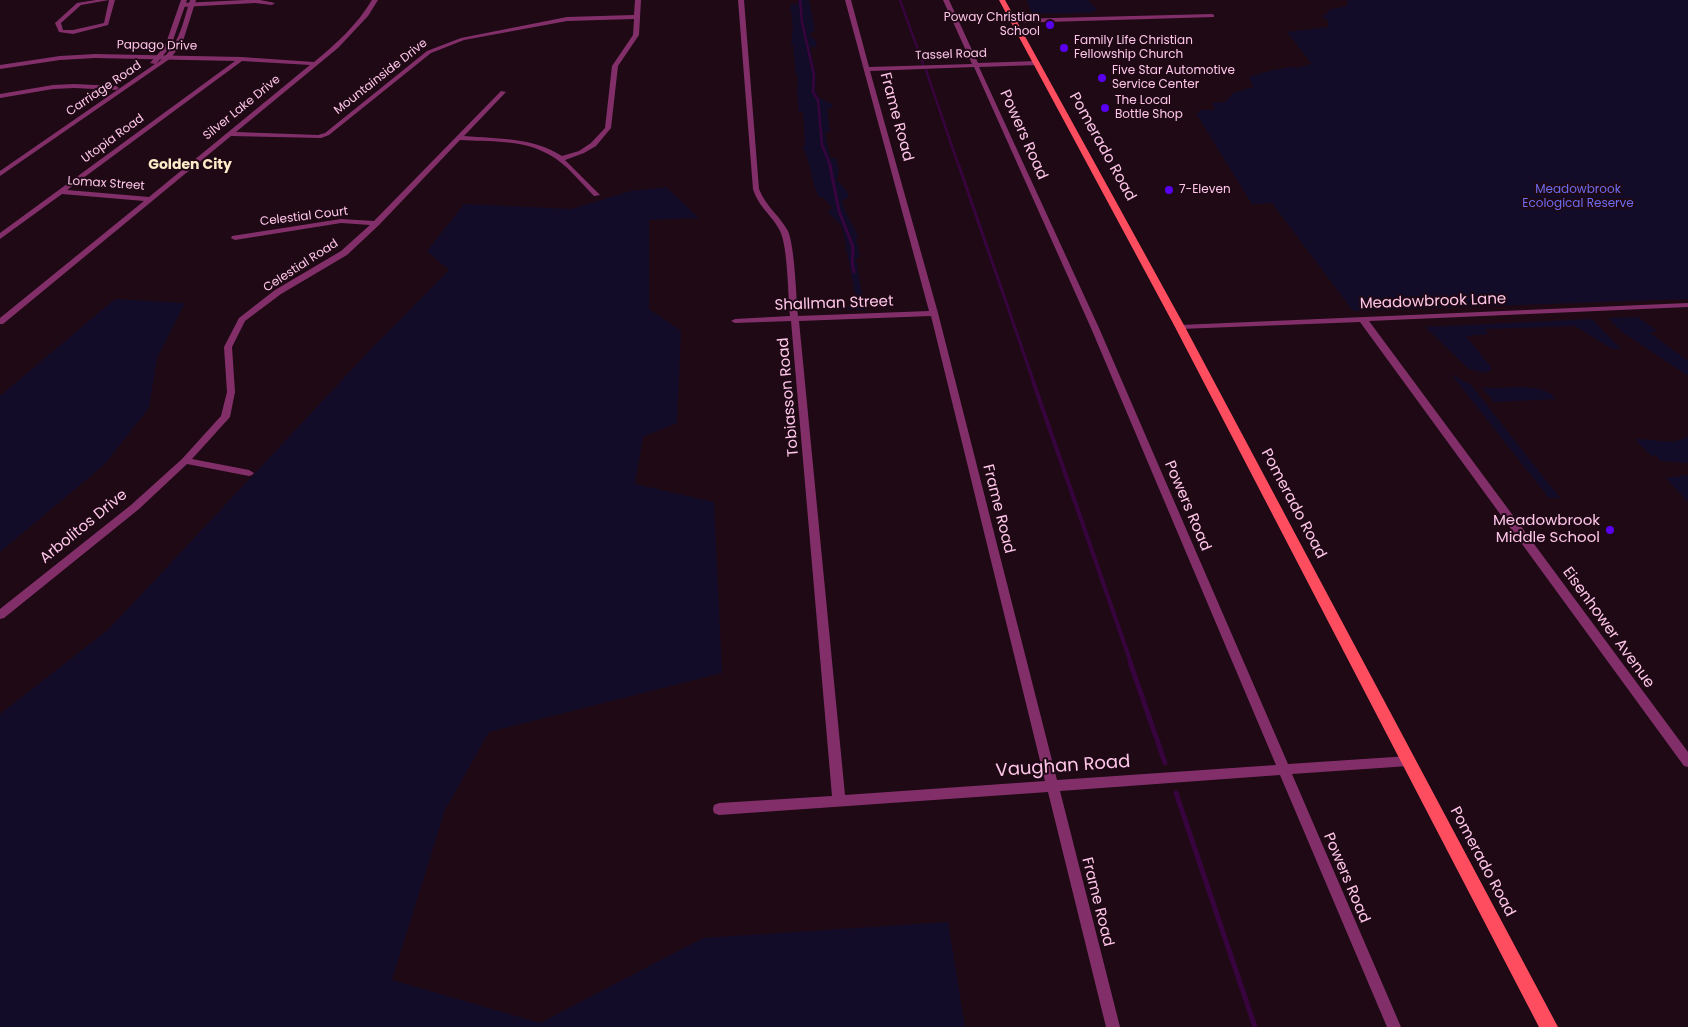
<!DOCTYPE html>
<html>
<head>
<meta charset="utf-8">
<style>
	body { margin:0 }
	canvas { display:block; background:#1e0915 }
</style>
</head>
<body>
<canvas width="1688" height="1027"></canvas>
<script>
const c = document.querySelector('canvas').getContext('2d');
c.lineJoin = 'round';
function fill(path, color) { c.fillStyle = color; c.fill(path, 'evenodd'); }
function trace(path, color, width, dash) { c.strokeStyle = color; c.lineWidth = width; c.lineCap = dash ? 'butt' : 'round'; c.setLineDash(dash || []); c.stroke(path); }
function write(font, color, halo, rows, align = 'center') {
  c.font = font + ' Poppins,sans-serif'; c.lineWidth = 4; c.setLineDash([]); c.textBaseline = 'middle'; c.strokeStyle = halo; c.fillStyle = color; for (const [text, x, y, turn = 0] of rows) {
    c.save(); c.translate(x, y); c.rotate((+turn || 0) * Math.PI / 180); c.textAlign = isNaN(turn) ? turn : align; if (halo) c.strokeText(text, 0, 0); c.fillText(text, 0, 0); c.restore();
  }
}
const green = new Path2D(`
	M798,0H809L815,29L809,36L815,39L817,47H810L816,76L815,90L818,97L833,105L832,108H827L830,132H825L830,158H836L839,172L837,180L846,190L849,197L842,201C846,218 854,223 858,238L856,239L860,257L856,258L864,308L866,310L828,309L850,307L857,304L842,226L827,211L833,208L824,198L819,197C810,180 812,164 802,147L805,146L803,112H799L797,91L798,77L796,76L793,45H791C794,27 793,24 790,5L798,4Z
	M1027,0H1088L1097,10L1091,13L1032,14Z
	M1348,0H1688V299L1353,311L1272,203L1252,204L1197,115L1200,110H1215L1212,103L1225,102L1233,93L1253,87L1249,77L1269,71L1291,67L1296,68L1312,64L1287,32L1328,27L1329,22L1322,16L1327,14L1328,10L1347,6Z
	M666,187L699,218L649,220V309L681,331L677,423L643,437L635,484L714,502L722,673L489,732L445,810L392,980L540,1023L703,938L948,922L965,1027H0V714L109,629L372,348L449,270L427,251L464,204L571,209L631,191Z
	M115,299L185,303L157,358L149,408L104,465L0,552V396Z
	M1638,317L1657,331L1650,333L1688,361V376L1622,332L1608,318Z
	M1592,319L1621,349H1612L1575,326L1485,329L1488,334L1466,336L1491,367V370L1485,373L1469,369L1425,327Z
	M1451,374L1471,385L1560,498H1549Z
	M1482,387C1506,391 1539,379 1556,399L1494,402Z
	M1688,436V463L1660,461L1656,455L1651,456L1635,439C1652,438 1674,447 1688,436Z
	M1688,475V502L1666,478Z`);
const streamFar3 = new Path2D(`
	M800,0L802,22L814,75L813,92L818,100L822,145L831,167
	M900,0L923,64
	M926,70L959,167`);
const streamFar2 = new Path2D(`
	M830,166L839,211L853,247L852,263L854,272
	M959,166L1034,383`);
const streamFar1 = new Path2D(`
	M1033,381L1131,663`);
const stream = new Path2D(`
	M1130,662L1165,763
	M1176,793L1255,1027`);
const minor = new Path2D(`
	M96,0H115L108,25L73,34L59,32L55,23L77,3ZM109,0L104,23L73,30H63L61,23L81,5Z
	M245,0H260L275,3L272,5L255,3L182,7L179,5L182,3Z
	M372,0H378L368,16L338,48L236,132L318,135L325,133L427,51L461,38L567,17L634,15L635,0H641L639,35L618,66L611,128L596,146L584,153L565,160L600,195L594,196C580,182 566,163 548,154C522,139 489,142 460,140L379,225L347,255L281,294L245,321L232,347L235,392L230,417L192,459L249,470L254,473L252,475L249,476L187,464L139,509L4,618L0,619V609L131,505L182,459L221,416L227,392L224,347L239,318L275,290L341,251L370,225L341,223L235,240L231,238L232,236L341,219L374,221L501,91L506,92L464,136C498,139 532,137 562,156L579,151L591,143L605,128L612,66L633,35L634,19L567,21L464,40L431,53L329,135L321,138L231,136L3,324H0V318L144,201L62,194L0,239V233L235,61L95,58L60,60L0,69V65L60,56L95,54L241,57L314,62C336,44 357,25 372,0ZM242,61L310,65L149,197L67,190Z
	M738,0H744L759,189C766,207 780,216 788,231C795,248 796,296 798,316L929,311L845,0H851L869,67L972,64L943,0H949L978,63L1037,61L1040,63L1037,65L979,67L1099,328L1288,764L1409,756L1413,757L1415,761L1413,765L1409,766L1292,774L1401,1027H1387L1280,775L1060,791L1120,1027H1106L1048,792L719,815L714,813L713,809L714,805L719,803L832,796L791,321L735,323L731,321L735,319L790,316C788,297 788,247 780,231C773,216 759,208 753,189ZM974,67L1091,328L1276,765L1057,780L938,313L870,71ZM931,316L1045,781L845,795L799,321Z
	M1212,14L1214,15V17L1014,23L1011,21L1014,19Z
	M74,84L116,86L119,88L116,90L74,88L53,89L0,98V94L53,85Z
	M1688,303V307L1369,321L1688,752V767L1684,766L1360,322L1180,329L1176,327L1180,325Z`);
const tertiary = new Path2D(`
	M181,0H187L171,46L156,64C179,47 182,26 190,0H196L183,41L171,58L0,176V171L155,64L150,63L165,46Z`);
const primary = new Path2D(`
	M999,0H1005L1185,327L1558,1027H1539L1175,327Z`);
const markers = [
	[1050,25,5,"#5900f1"],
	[1064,48,5,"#5900f1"],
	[1102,78,5,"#5900f1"],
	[1105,108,5,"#5900f1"],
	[1169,190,5,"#5900f1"],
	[1610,530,5,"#5900f1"]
];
const farPoinames = [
	["Poway Christian",1040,18,"right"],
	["School",1040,32,"right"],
	["Family Life Christian",1074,41],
	["Fellowship Church",1074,55],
	["Five Star Automotive",1112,71],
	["Service Center",1112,85],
	["The Local",1115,101],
	["Bottle Shop",1115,115],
	["7-Eleven",1179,190]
];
const farStreetnames = [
	["Papago Drive",157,46,1],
	["Tassel Road",951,55,-2],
	["Mountainside Drive",381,77,-38],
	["Carriage Road",104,89,-34],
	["Silver Lake Drive",242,108,-39],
	["Utopia Road",113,139,-36],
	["Lomax Street",106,184,4],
	["Celestial Court",304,217,-7],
	["Celestial Road",301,266,-33]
];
const farParknames = [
	["Meadowbrook",1578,190],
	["Ecological Reserve",1578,204]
];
const farNeighbourhoodnames = [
	["Golden City",190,165]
];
const streetNames = [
	["Frame Road",896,117,75],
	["Powers Road",1023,135,66],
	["Pomerado Road",1102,147,61],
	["Meadowbrook Lane",1433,302,-2],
	["Shallman Street",834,304,-2],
	["Tobiasson Road",789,397,-95],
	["Pomerado Road",1293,504,62],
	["Powers Road",1187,506,67],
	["Frame Road",998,509,76],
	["Arbolitos Drive",84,527,-39],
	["Eisenhower Avenue",1608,628,54],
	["Pomerado Road",1482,862,62],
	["Powers Road",1346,878,67],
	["Frame Road",1097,902,76]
];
const poiNames = [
	["Meadowbrook",1600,521],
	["Middle School",1600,538]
];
const nearStreetnames = [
	["Vaughan Road",1063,767,-4]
];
fill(green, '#130c28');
trace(streamFar3, '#37043d', 2.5);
trace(streamFar2, '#37043d', 3);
trace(streamFar1, '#37043d', 4);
trace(stream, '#37043d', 5);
fill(minor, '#822f69');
fill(tertiary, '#822f69');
fill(primary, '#ff4d60');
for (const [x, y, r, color] of markers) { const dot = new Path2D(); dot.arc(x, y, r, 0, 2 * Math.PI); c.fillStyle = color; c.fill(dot); trace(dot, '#1e0915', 2); }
write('12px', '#ffc6e9', '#1e0915', farPoinames, 'left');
write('12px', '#ffc6e9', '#1e0915', farStreetnames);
write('12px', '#6d6bef', '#1e0915', farParknames);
write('bold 14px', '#ffebc8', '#1e0915', farNeighbourhoodnames);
write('15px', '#ffc6e9', '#1e0915', streetNames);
write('15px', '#ffc6e9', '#1e0915', poiNames, 'right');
write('18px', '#ffc6e9', '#1e0915', nearStreetnames);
</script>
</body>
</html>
